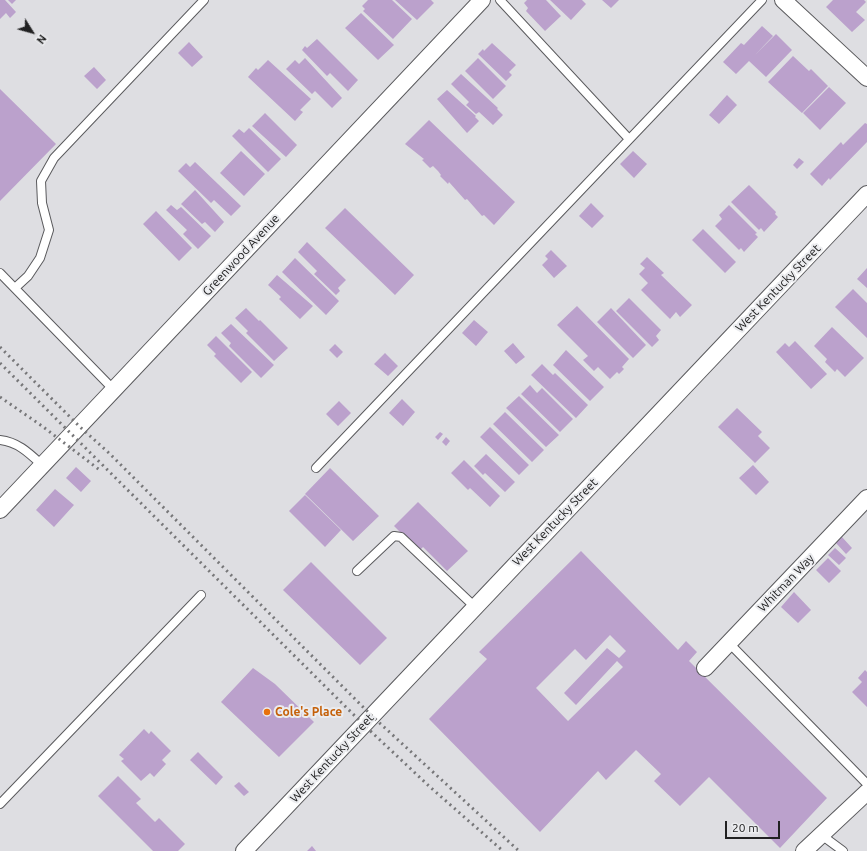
<!DOCTYPE html>
<html>
<head>
<meta charset="utf-8">
<style>
	body { margin:0 }
	#map { position:relative; width:867px; height:851px; overflow:hidden; background:#dedee2; font-family:Ubuntu,sans-serif }
	canvas { display:block }
	.north { position:absolute; left:12px; top:12px; width:40px; height:40px; -webkit-text-stroke:3px #ebecef; paint-order:stroke; rotate:127deg; font-size:11px; font-weight:700; line-height:16px; text-align:center; color:#212122 }
	.north::after { content:''; display:block; margin:auto; width:14px; height:18px; background:#212122; clip-path:polygon(50% 0,100% 100%,50% 72%,0 100%) }
	.scale { position:absolute; left:725px; top:821px; width:55px; height:18px; box-sizing:border-box; border:2px solid #212122; border-top:0; padding-left:5px; font-size:12px; line-height:14px; white-space:nowrap; color:#212122; -webkit-text-stroke:3px #ebecef; paint-order:stroke }
</style>
</head>
<body>
<div id="map">
<canvas width="867" height="851"></canvas>
<div class="north">N</div>
<div class="scale">20 m</div>
</div>
<script>
const c = document.querySelector('canvas').getContext('2d');
c.lineJoin = 'round';
function fill(path, color) { c.fillStyle = color; c.fill(path, 'evenodd'); }
function trace(path, color, width, dash) { c.strokeStyle = color; c.lineWidth = width; c.lineCap = dash ? 'butt' : 'round'; c.setLineDash(dash || []); c.stroke(path); }
function write(font, color, halo, rows, align = 'center') {
  c.font = font + ' Ubuntu,sans-serif'; c.lineWidth = 4; c.setLineDash([]); c.textBaseline = 'middle'; c.strokeStyle = halo; c.fillStyle = color; for (const [text, x, y, turn = 0] of rows) {
    c.save(); c.translate(x, y); c.rotate((+turn || 0) * Math.PI / 180); c.textAlign = isNaN(turn) ? turn : align; if (halo) c.strokeText(text, 0, 0); c.fillText(text, 0, 0); c.restore();
  }
}
const building = new Path2D(`
	M0,0H5L16,12L10,18L6,13L0,19Z
	M8,0H16L12,4Z
	M368,0H392L412,19L393,39L363,11L365,9L362,6Z
	M395,0H431L434,3L417,20Z
	M527,0H546L561,16L545,31L526,11L528,8L524,3Z
	M550,0H582L586,4L571,20Z
	M602,0H619L611,8Z
	M833,0H864L866,2L856,12L865,20L852,32L826,7Z
	M361,13L394,45L378,60L345,28Z
	M762,26L773,36L755,55L776,34L792,50L766,77L749,61L736,74L723,62L741,43L744,45Z
	M317,39L358,80L348,91L330,73L327,76L302,50L305,46L307,48Z
	M189,42L203,57L192,67L178,53Z
	M492,43L516,65L509,72L512,75L506,81L478,54L483,49L484,51Z
	M793,56L809,71L811,69L828,86L802,113L768,82Z
	M305,58L342,98L332,108L315,91L312,94L286,69L295,60L299,64Z
	M478,58L506,86L493,99L465,71Z
	M268,60L311,99L300,110L303,112L295,121L248,77L256,68L258,70Z
	M94,67L106,80L97,89L84,76Z
	M461,74L498,108L497,109L503,115L493,125L479,112L476,114L466,105L469,102L451,84Z
	M829,87L846,103L820,130L803,113Z
	M0,89L56,144L0,201Z
	M447,90L476,116L475,117L479,121L467,133L437,99Z
	M727,95L737,105L719,124L709,115Z
	M265,113L297,145L286,157L252,126Z
	M429,120L515,202L494,225L484,215L482,216L467,199L465,200L449,182L448,184L440,176L441,175L438,171L433,166L430,168L422,160L424,159L405,144Z
	M865,123L867,124V142L830,180L829,178L822,186L810,174L841,142L843,145Z
	M249,128L281,159L268,172L232,136L239,129L244,133Z
	M241,151L265,174L244,196L220,173Z
	M633,151L647,164L634,178L620,164Z
	M799,158L804,162L797,169L793,165Z
	M195,162L241,206L231,216L214,200L211,203L178,171L186,163L190,167Z
	M749,185L776,212L775,214L778,217L764,232L761,228L759,230L731,202Z
	M195,190L224,222L215,232L205,222L202,224L181,204Z
	M591,203L604,216L592,228L579,216Z
	M171,205L177,210L181,207L211,236L198,249L183,234L187,230L166,210Z
	M729,205L757,233L755,234L758,237L744,252L741,248L739,250L715,226L722,219L719,215Z
	M345,208L414,275L395,295L325,228Z
	M156,211L192,248L179,261L143,224Z
	M703,229L736,262L725,273L692,240Z
	M307,242L346,280L338,288L340,291L336,295L314,274L317,271L298,252Z
	M551,250L567,266L554,278L542,265L548,259L545,256Z
	M647,257L664,273L661,275L692,305L680,317L676,312L670,319L641,290L648,283L639,274L645,268L640,264Z
	M295,258L339,301L326,315L282,272Z
	M867,268V288L857,279Z
	M277,275L313,306L300,319L279,299L281,297L268,285Z
	M853,289L867,303V338L835,307Z
	M629,298L661,330L656,336L659,340L652,347L616,311Z
	M577,306L629,359L622,367L624,369L619,374L617,372L610,379L598,367L594,371L583,360L588,356L557,325Z
	M246,308L259,321L260,320L288,348L274,361L246,333L248,331L235,318Z
	M611,308L646,345L633,358L597,322Z
	M474,320L488,332L476,346L462,333Z
	M231,324L274,365L261,378L229,346L231,343L221,333Z
	M832,327L864,358L845,377L837,369L835,372L825,362L827,359L814,346Z
	M216,336L252,372L241,383L214,356L216,354L207,345Z
	M795,341L827,374L811,389L776,352L785,343L789,347Z
	M513,343L525,357L516,364L504,351Z
	M335,344L343,352L337,358L329,350Z
	M566,350L604,387L590,401L553,365Z
	M385,353L398,366L388,376L374,364Z
	M542,364L553,375L555,373L588,405L576,418L531,375Z
	M530,385L537,393L542,388L573,419L560,432L521,394Z
	M519,396L559,435L546,447L506,408Z
	M402,399L415,412L403,426L389,413Z
	M339,401L351,413L338,426L326,414Z
	M737,408L762,432L758,436L770,448L755,463L718,427Z
	M505,412L544,450L532,462L493,424Z
	M490,427L529,465L519,475L480,437Z
	M440,432L443,434L438,440L435,437Z
	M446,437L450,441L446,446L442,442Z
	M486,454L515,482L505,492L485,473L483,475L474,466Z
	M464,460L500,496L490,507L470,488L468,490L451,473Z
	M753,465L769,482L756,495L739,478Z
	M76,467L91,481L81,492L66,478Z
	M330,468L379,516L353,541L305,494Z
	M55,489L74,505L54,527L36,510Z
	M305,495L341,530L325,547L289,511Z
	M418,502L468,551L447,571L423,547L419,551L394,526Z
	M842,537L852,548L846,554L836,543Z
	M835,548L846,558L839,565L828,555Z
	M581,551L678,650L686,641L697,652L689,661L827,798L780,848L709,777L680,806L654,781L661,774L636,750L606,780L598,771L540,832L429,719L487,659L479,652ZM610,635L626,651L619,658L607,648L564,693L576,705L617,661L623,667L568,721L536,688L575,649L586,660Z
	M828,558L841,571L829,583L816,570Z
	M311,562L387,638L360,665L283,590Z
	M794,592L811,610L798,623L781,607Z
	M253,668L275,684L314,722L279,757L221,702Z
	M865,670L867,672V707L852,692L862,682L858,678Z
	M144,729L149,734L151,731L171,751L162,760L166,764L154,777L150,773L141,781L121,761L124,759L119,755Z
	M198,752L223,777L216,785L190,760Z
	M118,776L141,799L136,803L155,822L159,818L185,844L178,851H153L98,796Z
	M239,782L249,792L244,796L234,786Z
	M312,846L316,851H307Z`);
const service = new Path2D(`
	M500,0L629,139
	M0,273L114,390
	M15,288L28,276L40,258L49,230L42,203L41,181L54,158L204,0
	M0,440C18,442 29,453 42,465
	M316,468L762,0
	M357,571L394,536L401,537L475,607
	M729,643L867,784
	M0,804L201,595
	M820,834L843,851`);
const minor = new Path2D(`
	M783,0L867,78
	M0,510L482,0
	M705,668L867,498
	M244,851L867,194
	M804,851L867,792`);
const rail = new Path2D(`
	M0,347L79,426L110,454L372,716L519,851
	M0,363L364,725L430,787L503,851
	M0,397L42,426L101,471`);
const markers = [
	[267,712,4,"#e8710a"]
];
const streetNames = [
	["Greenwood Avenue",241,255,-47],
	["West Kentucky Street",778,288,-46],
	["West Kentucky Street",555,522,-46],
	["Whitman Way",786,583,-46],
	["West Kentucky Street",332,758,-47]
];
const foodNames = [
	["Cole's Place",275,712]
];
fill(building, '#bba1cc');
trace(service, '#5a5a5d', 10);
trace(minor, '#5a5a5d', 18);
trace(service, '#fff', 8);
trace(minor, '#fff', 16);
trace(rail, '#777779', 3, [2, 4]);
for (const [x, y, r, color] of markers) { const dot = new Path2D(); dot.arc(x, y, r, 0, 2 * Math.PI); c.fillStyle = color; c.fill(dot); trace(dot, '#ebecef', 1.5); }
write('12px', '#212122', '#ebecef', streetNames);
write('bold 12px', '#c56008', '#ebecef', foodNames, 'left');
</script>
</body>
</html>
